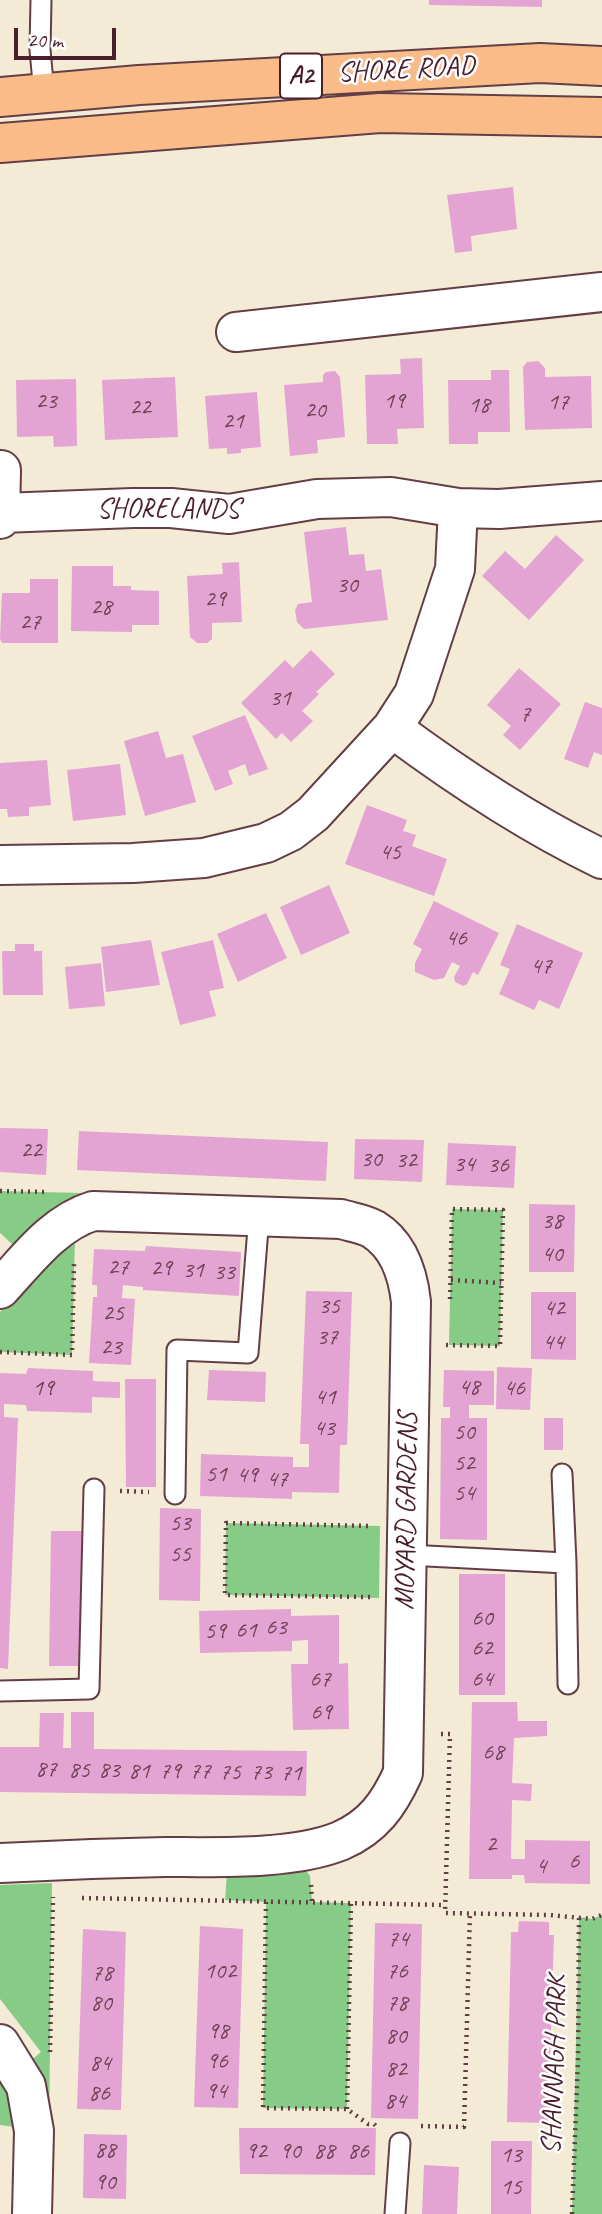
<!DOCTYPE html>
<html>
<head>
<meta charset="utf-8">
<style>
	body { margin:0 }
	#map { position:relative; width:602px; height:2214px; overflow:hidden; background:#f3ebd6; font-family:Caveat,sans-serif }
	canvas { display:block }
	.scale { position:absolute; left:14px; top:28px; width:102px; height:32px; box-sizing:border-box; border:4px solid #4a1f2b; border-top:0; padding-left:9px; font-size:21px; line-height:24px; white-space:nowrap; color:#4a1f2b; -webkit-text-stroke:5px #fff; paint-order:stroke }
</style>
</head>
<body>
<div id="map">
<canvas width="602" height="2214"></canvas>
<div class="scale">20 m</div>
</div>
<script>
const c = document.querySelector('canvas').getContext('2d');
c.lineJoin = 'round';
function fill(path, color) { c.fillStyle = color; c.fill(path, 'evenodd'); }
function trace(path, color, width, dash) { c.strokeStyle = color; c.lineWidth = width; c.lineCap = dash ? 'butt' : 'round'; c.setLineDash(dash || []); c.stroke(path); }
function write(font, color, halo, rows, align = 'center') {
  c.font = font + ' Caveat,sans-serif'; c.lineWidth = 5; c.setLineDash([]); c.textBaseline = 'middle'; c.strokeStyle = halo; c.fillStyle = color; for (const [text, x, y, turn = 0] of rows) {
    c.save(); c.translate(x, y); c.rotate((+turn || 0) * Math.PI / 180); c.textAlign = isNaN(turn) ? turn : align; if (halo) c.strokeText(text, 0, 0); c.fillText(text, 0, 0); c.restore();
  }
}
const green = new Path2D(`
	M0,1191L82,1193L48,1215L13,1245L0,1233Z
	M452,1209L503,1210L500,1346L449,1345Z
	M75,1238L72,1355L0,1352V1312L57,1247Z
	M226,1523L380,1526L379,1598L225,1595Z
	M304,1868L310,1876L312,1902L351,1903L347,2109L263,2108L266,1902L225,1900L227,1873Z
	M52,1883L49,2128L27,2064L41,2052L0,1999V1885Z
	M602,1915V2214H572L579,1917L592,1919Z
	M0,2080L11,2097L14,2127L0,2125Z`);
const building = new Path2D(`
	M429,0H542V7L429,5Z
	M513,187L517,229L471,236L472,251L455,253L447,195Z
	M422,358L424,428L397,429L398,444H367L365,375L401,374L400,359Z
	M538,361L545,368V377L591,376L592,428L525,430L523,367L527,362Z
	M491,370H509L510,432H478V444H449L448,380H491Z
	M335,371L340,377L345,437L317,440L318,453L290,456L284,385L323,382V375L326,372Z
	M175,377L178,437L105,440L102,380Z
	M76,379L77,446L54,447L53,436L17,437L16,380Z
	M257,392L261,447L241,449V453L227,454V448L209,449L205,396Z
	M346,527L349,555L364,554L366,571L381,569L388,620L304,629L297,622L295,610L298,604L312,602L304,532Z
	M556,535L584,560L529,620L482,576L505,551L525,569Z
	M239,562L242,622L212,623V639L207,643H197L190,637L187,576L223,574L222,563Z
	M72,566H113V586H131V590L159,591V625H132V632L71,631Z
	M30,579H58V643H2L0,639L2,593H30Z
	M311,650L335,674L316,692L319,694L302,711L313,721L291,742L282,733L276,739L241,703L285,660L293,668Z
	M519,668L561,704L520,750L503,735L511,726L487,705Z
	M585,702L602,708V755L594,752L588,768L564,759Z
	M245,715L268,769L249,776L245,764L228,771L233,784L215,791L192,736Z
	M158,731L166,758L183,754L196,802L145,816L124,741Z
	M47,760L51,805L29,807V816L8,817L7,809H0V763Z
	M120,764L126,815L73,821L67,770Z
	M367,805L407,820L403,831L416,835L412,846L447,859L434,896L345,864Z
	M329,885L350,933L301,955L280,907Z
	M434,901L499,933L478,975L473,972L467,984L463,986L455,982L454,977L460,966L452,962L444,978L434,980L415,972V963L422,949L413,944Z
	M266,913L287,958L238,982L217,934Z
	M517,924L583,953L559,1009L539,1000L534,1010L499,994L510,969L500,965Z
	M151,940L160,985L106,992L101,947Z
	M213,940L224,988L209,991L216,1016L180,1025L161,952Z
	M15,944H34V951H42L43,995H3L2,951H15Z
	M101,963L105,1006L69,1009L65,967Z
	M0,1128L48,1129L46,1175L0,1172Z
	M79,1131L328,1142L326,1181L77,1170Z
	M355,1139L424,1140L422,1182L354,1179Z
	M448,1143L516,1146L514,1188L446,1185Z
	M529,1204L575,1205L574,1272H529Z
	M146,1246L241,1252L239,1296L143,1290V1287L123,1285L122,1298L135,1299L131,1365L89,1363L93,1297H97V1285H92L94,1249L145,1251Z
	M306,1291L352,1292L347,1445H340L339,1493L292,1492V1499L200,1496L201,1454L293,1457V1467H309V1444H300Z
	M531,1292H576V1360L531,1359Z
	M497,1367L532,1368L530,1410L496,1409Z
	M28,1368L93,1371V1381L120,1382V1398L92,1397V1413L27,1411L26,1405L4,1404V1417L18,1418L8,1669L0,1668V1373L26,1374Z
	M209,1370L266,1372L265,1402L207,1400Z
	M444,1370L494,1371V1405H469V1418H487V1540L440,1539L441,1418H450V1407H443Z
	M125,1379H156V1487H126Z
	M544,1418H563V1450H544Z
	M160,1508L201,1509L200,1601L159,1600Z
	M51,1531H83L80,1666H49Z
	M459,1574H505V1695H459Z
	M291,1609V1616L339,1615V1664L348,1663L349,1729L293,1730L291,1664H308V1640L292,1641V1651L200,1653L199,1611Z
	M472,1702H517L518,1721H547V1736L514,1738L512,1783L532,1784L531,1801L512,1800L511,1859H525V1840L590,1841V1884L525,1883L524,1875H512V1879H469Z
	M71,1712H94V1749L307,1751L306,1796L0,1792V1747H39L40,1713H64L63,1748H71Z
	M519,1921L549,1922V1935H554L548,2123L507,2122L511,1932H518Z
	M375,1923L422,1924L418,2119L371,2118Z
	M200,1926L243,1929L238,2108L194,2107Z
	M83,1929L126,1932L121,2110L77,2109Z
	M239,2128H376L375,2175L240,2174Z
	M84,2134L127,2135L126,2199L83,2198Z
	M491,2141H532L531,2214H491Z
	M424,2165L459,2167L457,2214H422Z`);
const path = new Path2D(`
	M0,1191L48,1192
	M451,1280L501,1283
	M446,1345L500,1346L503,1210L452,1209L450,1301
	M0,1352L72,1355L74,1264
	M120,1491L149,1492
	M370,1597L225,1595L226,1523L372,1526
	M441,1734H450L445,1913L549,1915L592,1919L602,1915
	M311,1885L312,1902
	M82,1898L445,1905
	M266,1902L263,2108L347,2109L368,2124H374L378,2128
	M50,2052L53,1897
	M347,2109L351,1903
	M421,2126L464,2127L470,1912
	M572,2214L578,2058L579,1918`);
const lane = new Path2D(`
	M41,0L40,50L44,93
	M562,1474L566,1563
	M175,1494L177,1350L248,1353L259,1216
	M407,1555L566,1563L568,1684
	M0,1691L89,1689L94,1489
	M395,2214L400,2143`);
const street = new Path2D(`
	M236,332L602,292
	M2,513L133,508H171L229,514L317,499L391,497L458,508L499,509L602,501
	M0,519L1,470
	M392,728C458,777 527,823 602,859
	M0,865L133,863L204,858L266,843L291,831L313,814L392,728L414,694L455,569L458,508
	M0,1289C27,1260 54,1223 93,1211L341,1219C351,1222 364,1224 373,1229C399,1245 408,1274 411,1302L403,1773C389,1804 373,1827 340,1841C293,1860 216,1857 165,1857C110,1858 55,1860 0,1863
	M0,2044L26,2086L34,2131L32,2214`);
const highway = new Path2D(`
	M0,97L139,85L540,63L602,66
	M0,143L380,113L602,117`);
const numberNames = [
	["23",46,402],
	["19",394,402],
	["17",558,403],
	["18",479,406],
	["22",140,408],
	["20",315,411],
	["21",233,422],
	["30",347,586],
	["29",215,600],
	["28",101,608],
	["27",30,623],
	["31",280,699],
	["7",525,715],
	["45",390,853],
	["46",456,939],
	["47",541,967],
	["22",31,1151],
	["30",371,1160],
	["32",406,1161],
	["34",464,1165],
	["36",498,1166],
	["38",552,1222],
	["40",552,1255],
	["27",118,1268],
	["29",161,1269],
	["31",193,1271],
	["33",224,1273],
	["35",329,1307],
	["42",554,1309],
	["25",113,1314],
	["37",327,1338],
	["44",553,1343],
	["23",111,1348],
	["48",469,1388],
	["19",43,1389],
	["46",514,1389],
	["41",325,1398],
	["43",324,1429],
	["50",464,1433],
	["52",464,1464],
	["51",216,1475],
	["49",247,1476],
	["47",277,1480],
	["54",464,1494],
	["53",180,1524],
	["55",180,1555],
	["60",482,1619],
	["63",276,1628],
	["61",246,1631],
	["59",215,1632],
	["62",482,1649],
	["67",320,1680],
	["64",482,1680],
	["69",321,1713],
	["68",493,1753],
	["87",46,1770],
	["85",79,1771],
	["83",109,1771],
	["81",139,1772],
	["79",170,1772],
	["77",200,1772],
	["75",230,1773],
	["73",261,1773],
	["71",291,1774],
	["2",491,1845],
	["6",574,1862],
	["4",541,1867],
	["74",398,1940],
	["102",220,1972],
	["76",397,1972],
	["78",102,1974],
	["80",101,2004],
	["78",397,2004],
	["98",218,2032],
	["80",396,2037],
	["96",217,2062],
	["84",100,2064],
	["82",396,2070],
	["94",216,2092],
	["86",99,2094],
	["84",395,2102],
	["88",105,2151],
	["92",256,2152],
	["90",290,2152],
	["88",324,2152],
	["86",358,2152],
	["13",511,2156],
	["90",105,2183],
	["15",511,2188]
];
const shields = [
	[301,76,42]
];
const shieldNames = [
	["A2",301,76]
];
const streetNames = [
	["SHORE ROAD",406,70,-3],
	["SHORELANDS",168,510],
	["MOYARD GARDENS",407,1511,-89],
	["SHANNAGH PARK",555,2065,-88]
];
fill(green, '#87cc86');
fill(building, '#e3a4d4');
trace(lane, '#633e45', 23);
trace(street, '#633e45', 42);
trace(highway, '#633e45', 42);
trace(path, '#633e45', 4.5, [2, 5]);
trace(lane, '#fff', 19);
trace(street, '#fff', 38);
trace(highway, '#f9bc89', 38);
write('24px', '#704055', null, numberNames);
for (const [x, y, w] of shields) { const box = new Path2D(); box.roundRect(x - w / 2, y - 22.5, w, 45, 5); c.fillStyle = '#fff'; c.fill(box); trace(box, '#4a1f2b', 2); }
write('bold 26px', '#4a1f2b', null, shieldNames);
write('28px', '#4a1f2b', '#fff', streetNames);
</script>
</body>
</html>
